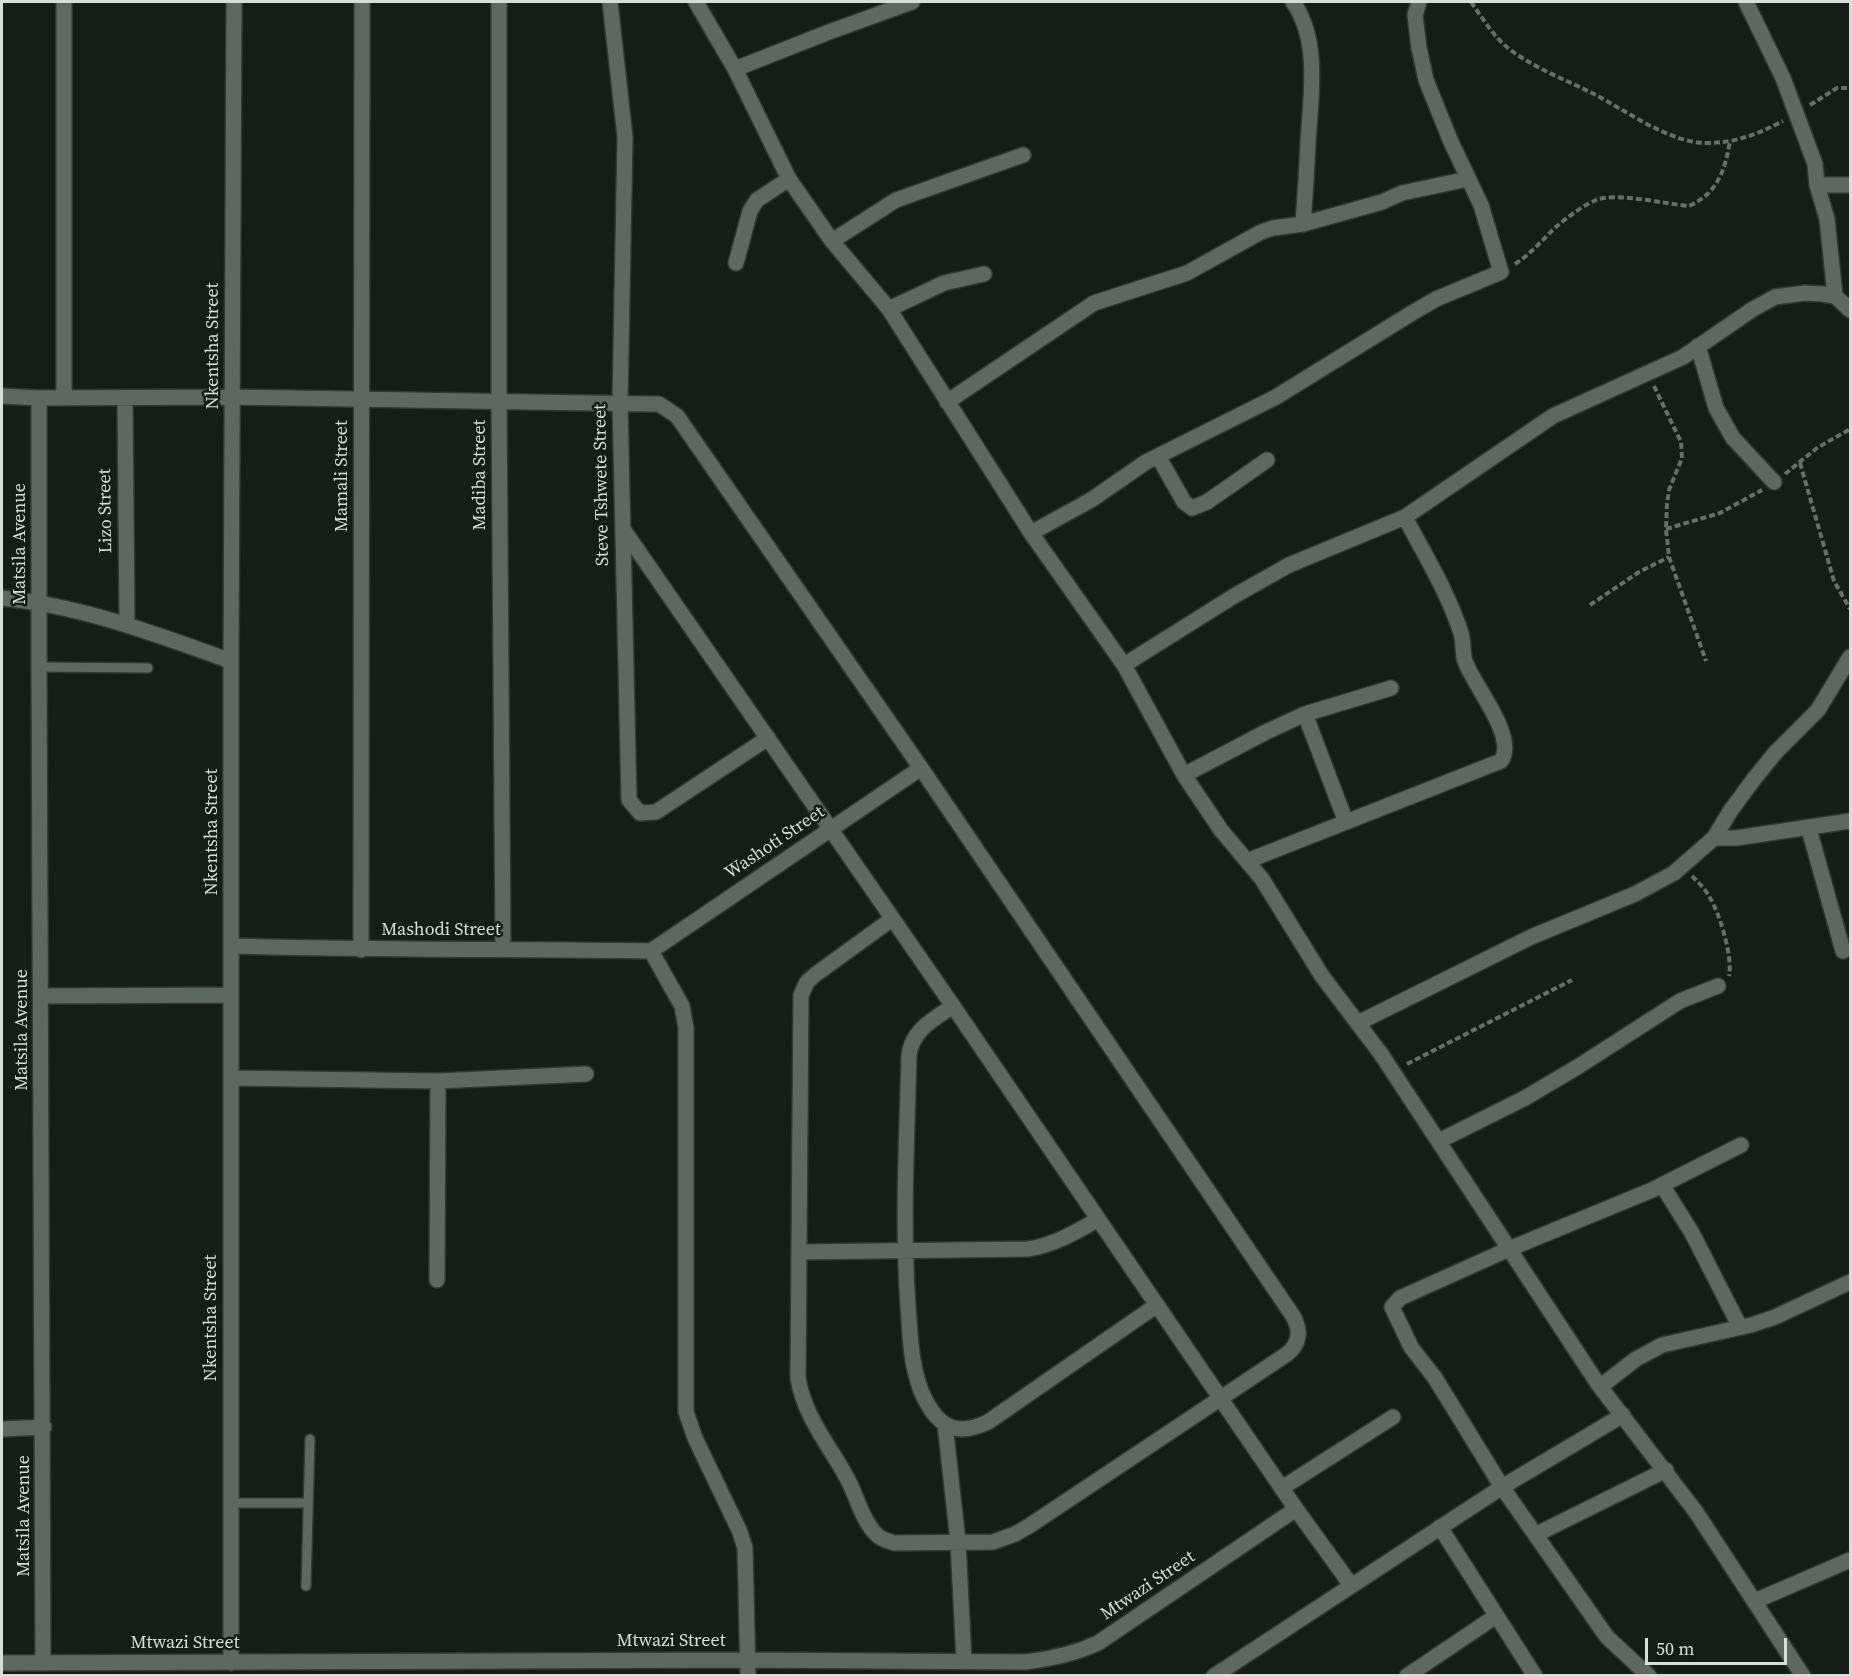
<!DOCTYPE html>
<html>
<head>
<meta charset="utf-8">
<style>
	body { margin:0 }
	#map { position:relative; width:1852px; height:1677px; overflow:hidden; background:#151e16; font-family:"Source Serif 4",serif }
	canvas { display:block }
	.frame { position:absolute; inset:0; border:3px solid #d7ddd8; pointer-events:none }
	.scale { position:absolute; left:1645px; top:1638px; width:142px; height:27px; box-sizing:border-box; border:3px solid #d7ddd8; border-top:0; padding-left:8px; font-size:18px; line-height:21px; white-space:nowrap; color:#d7ddd8; -webkit-text-stroke:4px #151e16; paint-order:stroke }
</style>
</head>
<body>
<div id="map">
<canvas width="1852" height="1677"></canvas>
<div class="frame"></div>
<div class="scale">50 m</div>
</div>
<script>
const c = document.querySelector('canvas').getContext('2d');
c.lineJoin = 'round';
function trace(path, color, width, dash) { c.strokeStyle = color; c.lineWidth = width; c.lineCap = dash ? 'butt' : 'round'; c.setLineDash(dash || []); c.stroke(path); }
function write(font, color, halo, rows, align = 'center') {
  c.font = font + ' "Source Serif 4",serif'; c.lineWidth = 5; c.setLineDash([]); c.textBaseline = 'middle'; c.strokeStyle = halo; c.fillStyle = color; for (const [text, x, y, turn = 0] of rows) {
    c.save(); c.translate(x, y); c.rotate((+turn || 0) * Math.PI / 180); c.textAlign = isNaN(turn) ? turn : align; if (halo) c.strokeText(text, 0, 0); c.fillText(text, 0, 0); c.restore();
  }
}
const path = new Path2D(`
	M1471,2C1482,17 1493,36 1508,48C1534,68 1564,79 1592,93C1625,110 1668,142 1705,143C1735,143 1756,135 1783,121
	M1810,105L1837,88H1850
	M1515,264C1531,254 1543,239 1557,226C1568,217 1582,206 1596,200C1615,192 1666,204 1689,206C1718,193 1725,170 1730,141
	M1654,386L1681,442L1682,458L1669,490L1667,504L1666,529L1669,557L1706,661
	M1800,463L1834,581L1850,609
	M1785,474L1817,448L1850,429
	M1666,529L1720,513L1762,490
	M1590,605L1639,572L1669,557
	M1692,876C1699,883 1706,890 1710,898C1720,914 1733,958 1729,976
	M1407,1064L1572,980`);
const service = new Path2D(`
	M39,667L148,668
	M230,1503H307
	M306,1586L310,1439`);
const minor = new Path2D(`
	M499,2V401L503,949
	M610,2L625,137L620,404L629,800L640,813L656,812L768,738
	M696,2L735,69L789,179L832,241L889,309L1031,533L1124,665L1184,775L1221,830L1262,879L1322,976L1381,1054L1598,1384L1696,1512L1803,1676
	M1293,2C1320,40 1311,97 1308,141C1307,169 1305,196 1303,224
	M1746,2L1783,78L1815,164L1817,185L1827,219L1835,296
	M735,69L829,32L912,2
	M1817,185H1850
	M832,241L896,200L1023,155
	M736,263L750,211L757,200L789,179
	M889,309L944,283L984,274
	M1698,346L1716,408L1733,438L1774,482
	M2,396L39,398L232,397L649,404H659L677,416L921,768L1293,1316C1301,1330 1300,1344 1287,1354L1029,1526L1015,1534L993,1542L894,1543C888,1541 882,1540 877,1535C862,1521 857,1496 847,1478C829,1445 804,1416 798,1378L801,995L807,982L816,974L892,919
	M64,397V2
	M39,398V667L43,1662
	M125,399L127,624
	M947,402L1094,303L1187,273L1261,232L1273,228L1303,224L1382,202L1402,193L1468,179
	M1158,456L1184,502L1192,508L1207,502L1267,460
	M623,529L953,1006L1296,1509L1351,1585
	M1031,533L1091,500L1146,462L1276,397L1412,313L1436,299L1501,272L1481,205L1451,142L1426,80L1419,48L1415,15L1419,2
	M2,598C82,606 155,634 231,661
	M1124,665L1234,596L1289,565L1405,517L1553,416L1683,357L1753,309L1775,297L1805,293L1822,294L1835,296L1850,310
	M1305,714L1346,822
	M1184,775L1266,732L1305,714L1391,688
	M1809,829L1843,951
	M1714,838H1736L1850,821
	M1247,861L1501,761C1518,737 1473,685 1465,661C1462,652 1464,642 1461,633C1448,592 1424,554 1405,517
	M232,946C372,950 511,949 651,951
	M361,950L362,2
	M651,951L682,1006L686,1028V1412L695,1438L740,1532L745,1548L748,1676
	M651,951L921,768
	M41,996L231,995
	M953,1006C934,1019 912,1030 909,1055C907,1138 902,1222 908,1306C910,1330 910,1355 917,1378C921,1394 931,1415 945,1424C958,1433 975,1428 988,1422L1157,1305
	M1358,1023L1531,937L1635,894L1674,873L1714,838L1731,810L1754,779L1775,753L1818,710L1850,657
	M231,1078L438,1081L586,1074
	M1439,1141L1525,1098L1579,1066L1680,1001L1718,986
	M1662,1185L1692,1233L1740,1327
	M799,1252L1028,1249C1054,1245 1074,1233 1097,1220
	M437,1280L438,1081
	M1601,1386L1636,1359L1662,1345L1751,1325L1775,1317L1850,1282
	M945,1424L958,1542L964,1661
	M2,1429L44,1427
	M1282,1488L1393,1417
	M1440,1527L1535,1676
	M1537,1534L1666,1470
	M1755,1601L1850,1560
	M2,1663L746,1660L1025,1662C1051,1659 1074,1654 1098,1643L1296,1509
	M231,1663V661L234,2
	M1214,1676L1502,1487L1623,1415
	M1407,1676L1496,1616
	M1649,1676L1607,1637L1502,1487L1435,1378L1411,1347L1392,1307L1400,1298L1509,1249L1652,1190L1741,1145`);
const streetNames = [
	["Nkentsha Street",213,346,-90],
	["Madiba Street",480,475,-90],
	["Mamali Street",342,476,-90],
	["Steve Tshwete Street",602,485,-91],
	["Lizo Street",106,511,-91],
	["Matsila Avenue",20,544,-90],
	["Nkentsha Street",212,832,-90],
	["Washoti Street",775,843,-34],
	["Mashodi Street",441,930],
	["Matsila Avenue",22,1030,-90],
	["Nkentsha Street",211,1318,-90],
	["Matsila Avenue",24,1516,-90],
	["Mtwazi Street",1148,1586,-34],
	["Mtwazi Street",671,1641],
	["Mtwazi Street",185,1643]
];
trace(service, '#313732', 12);
trace(minor, '#313732', 18);
trace(path, '#676f68', 4, [6, 3]);
trace(service, '#5d685f', 9);
trace(minor, '#5d685f', 15);
write('18px', '#d7ddd8', '#151e16', streetNames);
</script>
</body>
</html>
